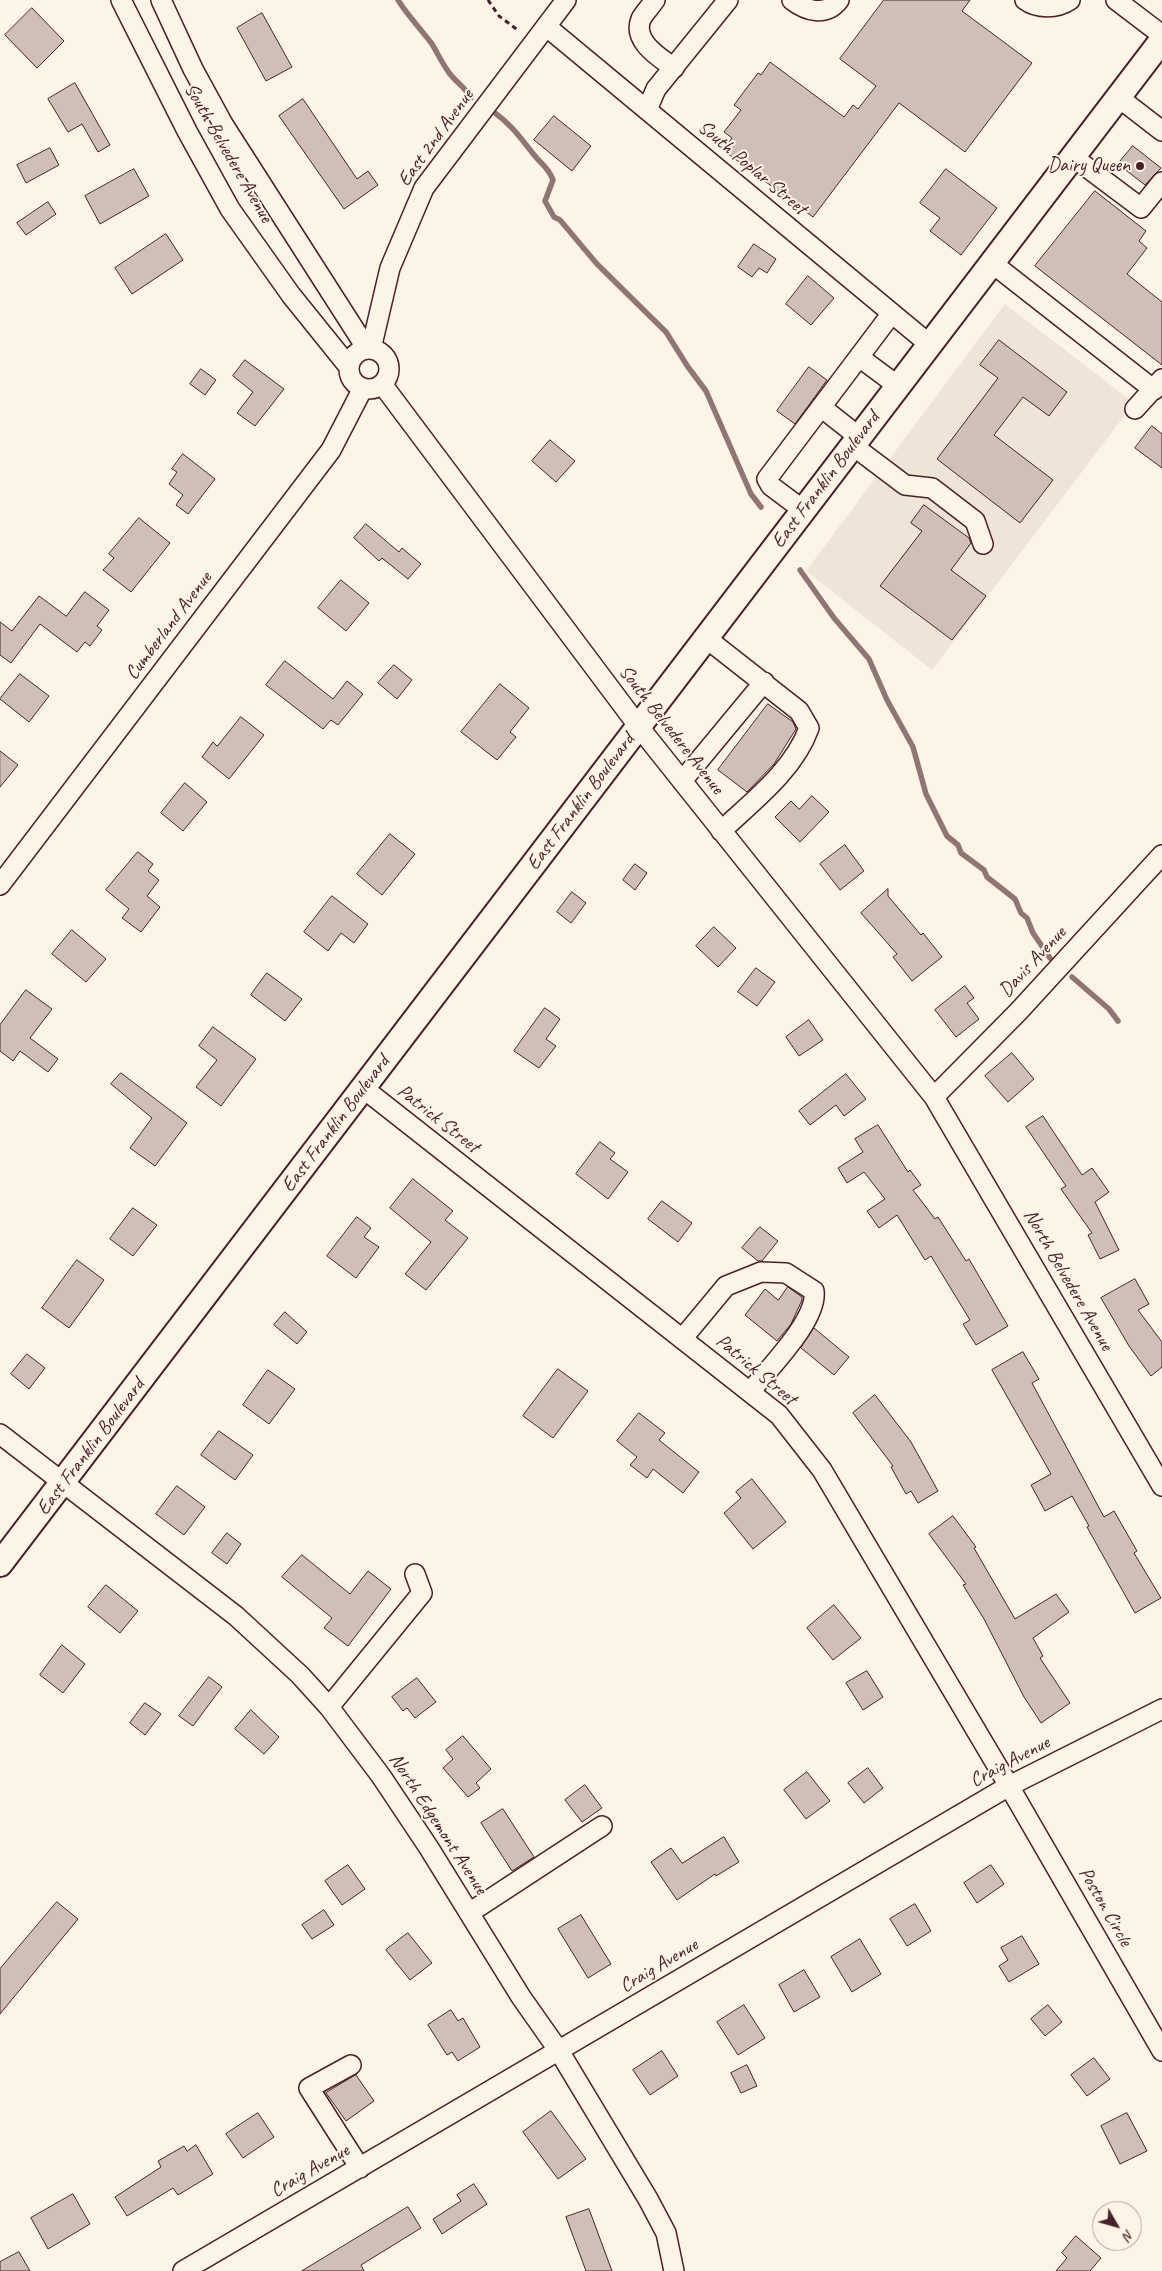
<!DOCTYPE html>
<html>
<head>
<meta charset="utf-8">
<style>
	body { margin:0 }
	#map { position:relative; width:1162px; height:2271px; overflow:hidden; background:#fcf5e5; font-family:Caveat,sans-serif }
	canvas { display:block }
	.north { position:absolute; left:1092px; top:2201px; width:50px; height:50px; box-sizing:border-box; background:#fcf5e5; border:1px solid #b59f9b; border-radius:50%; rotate:128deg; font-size:14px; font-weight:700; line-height:20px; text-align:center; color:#4a1f2b }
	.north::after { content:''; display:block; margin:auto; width:18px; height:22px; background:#4a1f2b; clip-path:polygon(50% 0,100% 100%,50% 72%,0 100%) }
</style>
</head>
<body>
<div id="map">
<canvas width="1162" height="2271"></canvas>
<div class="north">N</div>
</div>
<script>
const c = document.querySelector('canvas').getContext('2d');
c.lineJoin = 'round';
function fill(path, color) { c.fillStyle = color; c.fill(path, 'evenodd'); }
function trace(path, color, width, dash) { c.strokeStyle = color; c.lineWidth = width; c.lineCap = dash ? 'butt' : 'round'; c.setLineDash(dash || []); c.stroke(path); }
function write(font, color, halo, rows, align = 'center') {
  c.font = font + ' Caveat,sans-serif'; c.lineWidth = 4; c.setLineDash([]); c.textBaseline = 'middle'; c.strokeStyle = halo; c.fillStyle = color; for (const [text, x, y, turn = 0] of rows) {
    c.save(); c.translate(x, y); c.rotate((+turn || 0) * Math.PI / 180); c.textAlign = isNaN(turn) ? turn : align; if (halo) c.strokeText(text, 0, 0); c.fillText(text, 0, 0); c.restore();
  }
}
const built = new Path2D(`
	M1005,304L1134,403L932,670L806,571Z`);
const stream = new Path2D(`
	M398,0C408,16 421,29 432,44C438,54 443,65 450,74C457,83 466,88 471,98
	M495,113C512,125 522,140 535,156C543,166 548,167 553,180L545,201L554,217L560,220L597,264L666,332L688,367L706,391L751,494L761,507
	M800,570L834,618L869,659L887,700L913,747L926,794L947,836L958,845L961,853L984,870L987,877L1015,899L1021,913L1027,918L1033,933L1050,958
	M1072,977L1109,1009L1118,1021`);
const building = new Path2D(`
	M884,0H970L962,11L1032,63L965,152L899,103L813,217L723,150L732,138L724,132L741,110L734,105L758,73L761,75L770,62L844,117L853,105L858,109L876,86L840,59Z
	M32,8L64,41L37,68L5,35Z
	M262,13L292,67L266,81L237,28Z
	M75,83L110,145L98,152L82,124L68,132L48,99Z
	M303,99L357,179L368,171L378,185L344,209L279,116Z
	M554,116L591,146L572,171L534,140Z
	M1133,146L1161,168L1145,185L1118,164Z
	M50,148L59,165L26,183L17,165Z
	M134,169L149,196L100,224L85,196Z
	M946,169L997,208L961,255L930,231L940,218L920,203Z
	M1095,191L1146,231L1139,241L1147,248L1127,274L1162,302V365L1035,266Z
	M48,202L56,214L26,235L17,223Z
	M166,234L183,260L132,294L115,268Z
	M754,244L776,259L767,273L759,268L752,277L738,267Z
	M808,276L834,298L811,325L786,304Z
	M999,340L1067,392L1049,416L1023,397L994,435L1053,480L1020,523L937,459L998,378L980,365Z
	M245,360L284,389L255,426L237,413L253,392L233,376Z
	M809,367L827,380L795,424L777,411Z
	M201,369L216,380L205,395L190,384Z
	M1152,426L1162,434V468L1135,448Z
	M550,440L575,461L556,482L532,461Z
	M183,454L215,479L188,514L176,505L183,495L169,484L177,472L172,469Z
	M924,505L969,538L971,543L951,570L986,596L952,640L880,586L922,531L911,523Z
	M139,518L170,543L131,592L103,570L114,558L109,554Z
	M366,524L399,552L402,548L421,564L408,579L382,558L379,561L354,538Z
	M341,580L369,603L346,631L318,608Z
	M85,592L109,610L97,626L102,630L90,646L85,642L77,652L40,624L11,663L0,655V622L12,631L39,596L66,616Z
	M285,661L333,699L347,681L363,694L338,725L331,720L323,729L266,685Z
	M394,665L412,680L397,699L378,683Z
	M20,674L49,696L29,722L0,699Z
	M500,684L529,708L510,732L516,737L497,760L461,732Z
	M768,704L793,722L796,729L774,764L747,792L718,770Z
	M241,717L264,735L229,779L202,757L213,742L217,746Z
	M0,751L18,765L0,787Z
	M185,783L207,802L183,831L161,813Z
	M812,796L829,812L800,842L775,817L791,801L799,809Z
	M390,834L415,854L382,895L357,874Z
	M845,845L864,871L840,890L820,864Z
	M138,852L153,864L148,871L159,880L147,896L160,907L141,932L122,918L129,909L106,890Z
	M635,864L647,873L635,890L623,880Z
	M888,889V896L921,935L923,933L942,957L912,981L893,957L897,954L861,913Z
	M572,892L586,903L571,923L557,912Z
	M332,896L368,924L354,943L341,933L328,951L304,932Z
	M714,927L736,948L718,967L696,946Z
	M72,930L106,959L86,982L52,954Z
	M756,968L775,982L757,1006L738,992Z
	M267,973L302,999L285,1021L251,995Z
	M965,986L974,998L967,1003L979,1019L956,1037L935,1010Z
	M26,990L52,1009L30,1038L58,1059L48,1072L20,1051L13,1061L0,1051V1025Z
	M545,1008L560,1019L546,1039L556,1046L539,1068L514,1051Z
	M809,1020L823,1040L799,1056L786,1037Z
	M213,1027L256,1059L221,1106L196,1087L217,1060L199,1046Z
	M1012,1053L1034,1079L1008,1102L985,1076Z
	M121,1073L187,1123L155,1166L130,1148L152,1118L111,1084Z
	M846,1074L866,1099L844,1116L836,1105L810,1125L799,1111Z
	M1043,1116L1082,1175L1092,1168L1109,1192L1095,1202L1119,1250L1100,1259L1088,1235L1092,1233L1061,1189L1066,1186L1026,1127Z
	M878,1125L908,1172L910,1170L921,1185L913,1190L935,1219L938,1217L966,1261L969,1259L1008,1326L976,1345L963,1324L970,1320L931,1256L925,1260L897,1215L879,1228L867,1211L885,1199L864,1172L847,1183L838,1168L863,1152L855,1139Z
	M600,1142L615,1153L610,1159L628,1172L608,1199L576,1174Z
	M413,1179L453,1211L445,1220L468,1238L426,1290L405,1274L431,1242L390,1208Z
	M662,1201L692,1223L678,1242L648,1219Z
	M133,1208L157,1225L133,1256L110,1239Z
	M357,1217L371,1228L364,1237L379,1247L356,1278L327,1256Z
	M760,1227L778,1241L762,1261H758L742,1248Z
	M77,1260L104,1280L69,1328L42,1308Z
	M1135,1279L1149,1304L1138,1310L1162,1342V1367L1151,1376L1129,1346L1101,1298Z
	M788,1287L802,1297V1300L791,1324L777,1341L745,1315L765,1289L778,1300Z
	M285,1312L307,1332L297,1344L274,1325Z
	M814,1328L849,1357L834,1375L801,1348Z
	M1023,1352L1039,1379L1032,1383L1104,1517L1114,1511L1137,1551L1134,1553L1161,1598L1135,1613L1087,1527L1089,1526L1072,1496L1045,1511L1031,1485L1051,1474L992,1370Z
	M27,1354L45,1368L29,1389L11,1374Z
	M558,1369L588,1391L553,1438L523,1416Z
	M268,1370L295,1389L269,1424L243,1405Z
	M875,1395L911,1442L938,1491L918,1503L911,1491L906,1494L891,1467L893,1466L853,1413Z
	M639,1413L665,1433L659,1440L699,1472L683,1493L653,1469L647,1478L630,1465L637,1457L617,1441Z
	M219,1431L253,1455L235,1480L201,1455Z
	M752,1479L786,1522L753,1549L724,1513L741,1498L736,1492Z
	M177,1486L205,1507L184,1535L156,1514Z
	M953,1516L976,1547L974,1548L1015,1619L1056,1594L1069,1612L1033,1638L1043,1656L1040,1658L1070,1703L1041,1723L1024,1697L984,1619L963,1585L966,1584L929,1534Z
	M227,1533L241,1544L227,1564L212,1553Z
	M302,1555L350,1594L368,1571L391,1589L348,1646L324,1628L332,1618L282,1577Z
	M106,1585L138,1611L120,1633L88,1607Z
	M834,1605L861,1638L833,1660L807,1628Z
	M62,1645L85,1664L63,1693L40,1675Z
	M867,1671L883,1697L863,1710L846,1683Z
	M209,1677L222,1687L193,1726L179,1716Z
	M417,1678L436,1702L415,1718L407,1708L403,1711L392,1697Z
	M145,1703L161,1714L145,1735L130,1723Z
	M251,1710L279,1737L264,1754L235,1729Z
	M463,1736L491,1769L476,1783L480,1788L468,1797L443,1768L453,1759L446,1750Z
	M868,1768L883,1788L864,1803L848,1783Z
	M807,1772L830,1801L806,1819L784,1790Z
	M585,1785L602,1808L582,1822L565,1800Z
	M503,1809L534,1857L512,1871L481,1823Z
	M724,1837L739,1862L716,1876L715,1874L677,1900L651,1862L671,1848L682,1863Z
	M348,1865L365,1889L342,1905L325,1881Z
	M991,1865L1004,1884L977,1903L964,1883Z
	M57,1902L78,1919L0,2014V1969Z
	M915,1904L931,1931L907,1946L890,1919Z
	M324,1910L334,1925L312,1939L302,1925Z
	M581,1915L611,1964L588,1978L558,1929Z
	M408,1933L432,1963L410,1980L386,1950Z
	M1022,1936L1039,1964L1009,1982L999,1966L1008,1960L1001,1948Z
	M860,1939L881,1974L852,1992L831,1957Z
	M804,1970L820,1997L794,2012L779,1985Z
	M744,2005L765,2038L738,2055L717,2022Z
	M1048,2005L1062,2022L1045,2036L1031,2019Z
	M451,2010L458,2021L463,2018L480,2047L458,2061L452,2052L447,2055L428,2025Z
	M662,2051L678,2076L650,2095L633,2070Z
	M1094,2058L1110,2079L1087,2096L1071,2075Z
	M747,2065L757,2086L741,2093L731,2073Z
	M356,2075L374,2101L346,2121L326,2093Z
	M551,2111L586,2159L558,2179L523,2132Z
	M258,2113L274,2137L243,2158L226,2134Z
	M1127,2113L1147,2151L1120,2164L1101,2126Z
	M196,2145L213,2174L178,2195L173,2188L127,2216L115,2197L161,2167L158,2161L184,2146L187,2151Z
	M474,2184L487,2204L442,2234L433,2219L461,2201L457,2195Z
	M73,2194L90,2224L48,2249L31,2218Z
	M408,2207L421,2228L361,2265L364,2271H302Z
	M589,2209L612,2271H586L566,2217Z
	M1076,2236L1101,2258L1090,2271H1056L1067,2258L1062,2253Z
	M19,2252L30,2271H0V2262Z`);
const path = new Path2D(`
	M488,0L499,16L519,31`);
const minor = new Path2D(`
	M121,0L187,131L230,209L291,295L349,367
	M161,0L193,69L223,124L367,349
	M655,0C651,6 644,13 641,19C632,41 659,57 674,68
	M792,0C806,11 826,17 839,0
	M1025,0C1037,9 1057,9 1070,0
	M1116,0L1162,35
	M547,27L929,344
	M1118,97L1162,131
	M647,110L656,89L728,0
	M1073,157L1141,208L1162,182
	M992,263L1154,390
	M371,349L390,268L424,188L566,0
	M349 369a20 20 0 1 1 40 0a20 20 0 1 1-40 0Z
	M859,357L898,386
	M382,384L639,727L934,1097L1162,1486
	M821,407L859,437
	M1135,409L1162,379
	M852,445L905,485L932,488L975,521L983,544
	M803,510L771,486L767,479L892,313
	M706,638L799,711L809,728C794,770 753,801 721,831
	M682,781L764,682
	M0,885L331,450L363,388
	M363,1088L779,1415L822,1470L1009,1786L1162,2051
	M934,1097L1018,1012L1162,855
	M682,1339L726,1286L761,1272L786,1273L814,1291C818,1320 768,1369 750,1392
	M0,1434L236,1616L300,1675L329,1707L381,1776L429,1848L521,1997L559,2051L648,2199L666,2233L674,2271
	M329,1707L422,1593L415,1574
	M469,1913L602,1826
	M351,2065L309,2088L360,2168
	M183,2271L1009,1786L1162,1709`);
const major = new Path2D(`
	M0,1564L1162,40`);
const markers = [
	[1140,166,5,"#4a1f2b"]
];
const streetNames = [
	["East 2nd Avenue",436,138,-54],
	["South Belvedere Avenue",228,153,60],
	["South Poplar Street",752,168,40],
	["East Franklin Boulevard",826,480,-53],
	["Cumberland Avenue",169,626,-53],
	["South Belvedere Avenue",671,730,52],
	["East Franklin Boulevard",581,802,-53],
	["Davis Avenue",1033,962,-47],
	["Patrick Street",438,1119,38],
	["East Franklin Boulevard",336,1124,-53],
	["North Belvedere Avenue",1068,1280,60],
	["Patrick Street",756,1370,40],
	["East Franklin Boulevard",91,1447,-53],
	["Craig Avenue",1010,1762,-28],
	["North Edgemont Avenue",438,1824,57],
	["Poston Circle",1105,1907,60],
	["Craig Avenue",659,1966,-31],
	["Craig Avenue",310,2171,-30]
];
const poiNames = [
	["Dairy Queen",1130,166]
];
fill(built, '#eee5d7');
trace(stream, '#917474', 5.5);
fill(building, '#cfc0b7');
trace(building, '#4a1f2b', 1);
trace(minor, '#4a1f2b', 22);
trace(major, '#4a1f2b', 28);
trace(path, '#4a1f2b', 3, [5, 4]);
trace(minor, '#fcf5e5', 19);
trace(major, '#fcf5e5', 24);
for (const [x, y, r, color] of markers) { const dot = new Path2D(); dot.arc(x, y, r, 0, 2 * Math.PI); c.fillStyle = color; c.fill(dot); trace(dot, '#fcf5e5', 2); }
write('20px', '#4a1f2b', '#fcf5e5', streetNames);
write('20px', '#4a1f2b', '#fcf5e5', poiNames, 'right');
</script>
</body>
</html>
